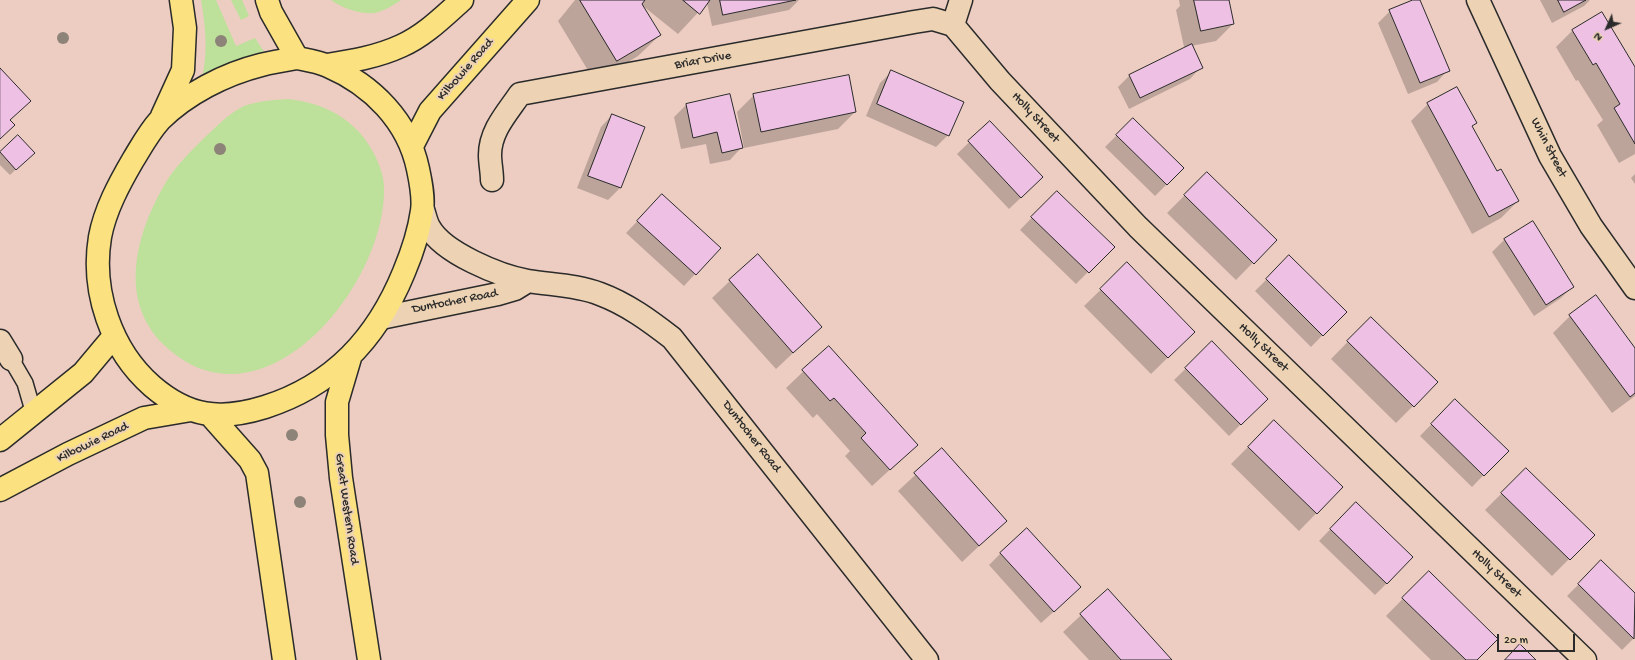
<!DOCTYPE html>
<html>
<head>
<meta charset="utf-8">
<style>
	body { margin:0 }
	#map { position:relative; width:1635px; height:660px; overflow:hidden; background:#edcdc2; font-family:"Gochi Hand",sans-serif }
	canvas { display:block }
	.north { position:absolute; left:1587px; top:8px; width:40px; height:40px; -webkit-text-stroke:3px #edd3b4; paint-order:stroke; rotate:225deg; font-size:11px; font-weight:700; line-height:16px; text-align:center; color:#2b2b2b }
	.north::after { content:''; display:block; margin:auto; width:14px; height:18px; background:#2b2b2b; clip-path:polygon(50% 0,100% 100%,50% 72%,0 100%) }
	.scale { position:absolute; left:1497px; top:634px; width:78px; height:18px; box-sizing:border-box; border:2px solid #2b2b2b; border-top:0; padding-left:5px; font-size:12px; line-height:14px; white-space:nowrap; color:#2b2b2b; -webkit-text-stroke:3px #edd3b4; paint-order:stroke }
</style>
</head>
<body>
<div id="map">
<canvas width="1635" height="660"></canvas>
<div class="north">N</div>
<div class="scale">20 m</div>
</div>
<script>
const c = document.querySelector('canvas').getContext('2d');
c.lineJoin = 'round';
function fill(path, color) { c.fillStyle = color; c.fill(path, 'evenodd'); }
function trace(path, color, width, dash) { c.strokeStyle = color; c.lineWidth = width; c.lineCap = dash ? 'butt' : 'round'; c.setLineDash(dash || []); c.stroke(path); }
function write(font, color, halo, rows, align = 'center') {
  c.font = font + ' "Gochi Hand",sans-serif'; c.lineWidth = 4; c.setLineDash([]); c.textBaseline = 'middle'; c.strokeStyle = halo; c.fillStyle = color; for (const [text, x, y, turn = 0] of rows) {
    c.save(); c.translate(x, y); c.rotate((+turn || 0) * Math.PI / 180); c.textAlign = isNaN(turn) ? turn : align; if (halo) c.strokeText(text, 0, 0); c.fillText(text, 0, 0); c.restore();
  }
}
const green = new Path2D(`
	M201,0H216L236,46L255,38L265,53L236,61L205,76L203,73C208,48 205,24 201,0Z
	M231,0H242L249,16L241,20Z
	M331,0H401C394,5 384,11 375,13C362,15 341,8 331,0Z
	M288,99C316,102 341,112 360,133C372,147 384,169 384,188C386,287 260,439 163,344C117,298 137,231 166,182C176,166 190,152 203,139C216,127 228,114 244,106C258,101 274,100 288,99Z`);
const shadow = new Path2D(`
	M575,0H799L789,10L712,26L707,3L678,34L643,6L660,35L638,56L595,82L558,21Z
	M1179,0H1228L1233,24L1216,41L1191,46L1201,67L1190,79L1129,109L1118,87L1130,75L1189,46L1184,47L1176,10L1180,6Z
	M1415,0H1418L1448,70L1437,82L1408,94L1378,23L1390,11Z
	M1540,0H1590L1584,6L1552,23Z
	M1573,30L1635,69V154L1619,163L1597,125L1603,120L1578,80L1576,81L1556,47Z
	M892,71L948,135L936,147L866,116L880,83Z
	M754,95L855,112L838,129L744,148L737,112Z
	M730,96L741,148L730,160L710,164L706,144L681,149L674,117L686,105Z
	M1428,104L1476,122L1471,127L1496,173L1518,201L1501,218L1472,234L1411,121Z
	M612,115L643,128L620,188L608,200L577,188L601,127Z
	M1133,119L1183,168L1155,196L1105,147Z
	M990,122L1030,189L1009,209L957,154Z
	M18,136L33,153L10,175L0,165V153Z
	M1207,173L1275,240L1236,280L1167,213Z
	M1635,174V184L1631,178Z
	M1045,204L1113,247L1076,284L1020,230Z
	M651,207L719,248L684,286L626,233Z
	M1532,222L1573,286L1561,298L1534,316L1492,252L1504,240Z
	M757,255L821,327L776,369L712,298Z
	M1289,257L1345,312L1311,347L1255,291Z
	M1127,264L1194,332L1151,374L1084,306Z
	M1596,297L1635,350V396L1612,413L1553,333L1570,316Z
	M1371,318L1437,382L1396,423L1331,359Z
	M1212,343L1266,399L1229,436L1174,380Z
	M829,347L917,445L872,486L845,456L850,451L817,414L813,418L786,388Z
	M1455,400L1507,451L1472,487L1420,436Z
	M1257,438L1342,487L1299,531L1231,464Z
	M942,450L1006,521L962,562L898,491Z
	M1526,469L1593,535L1552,576L1485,510Z
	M1344,515L1387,583L1375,595L1319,541Z
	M1001,553L1068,599L1041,623L989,565Z
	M1601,562L1635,595V637L1622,650L1567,596Z
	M1429,572L1476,660H1431L1386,616Z
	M1108,590L1170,660H1089L1063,632Z`);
const building = new Path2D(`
	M580,0H645L642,4L661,35L617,61Z
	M683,0H710L700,14Z
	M720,0H796L723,15Z
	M1194,0H1229L1234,24L1201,31Z
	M1413,0H1420L1450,71L1420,83L1389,10Z
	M1558,0H1586L1564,12Z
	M1602,12L1635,67V144L1614,108L1620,104L1596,63L1593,65L1572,30Z
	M1192,44L1203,68L1140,98L1129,75Z
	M0,68L31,101L10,120L15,125L0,139Z
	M891,70L964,102L949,136L877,104Z
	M849,75L856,112L761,132L753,94Z
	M1457,87L1477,123L1472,126L1497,171L1501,169L1519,201L1489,217L1427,103Z
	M730,94L743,148L722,153L717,132L693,138L686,104Z
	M612,114L645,127L621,188L588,176Z
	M1133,118L1184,168L1167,185L1116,135Z
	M990,121L1043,177L1021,198L968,141Z
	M18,135L35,153L16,170L0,152Z
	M1207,172L1277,240L1254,264L1184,195Z
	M1057,191L1115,247L1089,273L1031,217Z
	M662,194L721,248L696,275L637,221Z
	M1533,221L1574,287L1546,305L1504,239Z
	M758,254L822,327L793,353L729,280Z
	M1289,255L1347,312L1323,336L1266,279Z
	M1127,262L1195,332L1168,358L1100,289Z
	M1596,295L1635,348V393L1630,397L1569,315Z
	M1371,317L1438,382L1414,407L1347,341Z
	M1212,341L1268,399L1241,425L1185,368Z
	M829,346L918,445L890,470L861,438L866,433L834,398L830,401L802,370Z
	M1455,399L1509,451L1484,476L1431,424Z
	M1274,420L1343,487L1317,514L1248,447Z
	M942,448L1007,521L979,546L914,473Z
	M1526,468L1595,535L1570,560L1501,493Z
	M1356,502L1413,557L1387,584L1330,529Z
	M1027,528L1081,587L1054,612L1000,553Z
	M1601,560L1635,593L1634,639L1578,584Z
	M1429,571L1498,639L1477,660H1466L1402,598Z
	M1108,589L1172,660H1121L1080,614Z
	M1520,644L1536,660H1505Z`);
const lane = new Path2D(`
	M11,359L25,383L34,414`);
const street = new Path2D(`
	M1478,0L1550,156L1591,226L1635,288
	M953,25L1000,81L1138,227L1585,660
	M492,180C492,172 490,163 490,155C490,131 507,113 520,94L914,22L933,19L953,25L961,0
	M0,341L11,359`);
const secondary = new Path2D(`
	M423,210C425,215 426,222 429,227C443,253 500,276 528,281C552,285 577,285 600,294C627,304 650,321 672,338L927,660
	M381,318L498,294L515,289L528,281`);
const primary = new Path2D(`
	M267,0L271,12L297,58
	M297,58C307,60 319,62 328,66C372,85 408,121 418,169C421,183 424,198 422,211C419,232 412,253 404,272C377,338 334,385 265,407C220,421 188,417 152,386C111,350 91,291 100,237C105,210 119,184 133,160C141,147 149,132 160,120C186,94 225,74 261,65C273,62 285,60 297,58Z
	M327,65C352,61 377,57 401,46C424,36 443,17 462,0
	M162,116L183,70L185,28L181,0
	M412,146L430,111L528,0
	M350,358L337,402V435L341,478L369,660
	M211,416L250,460L257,473L284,660
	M0,440L83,373L114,336
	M0,490L68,454L144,418L191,410`);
const trees = [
	[63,38],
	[221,41],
	[220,149],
	[292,435],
	[300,502]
];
const streetNames = [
	["Briar Drive",703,61,-10],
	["Kilbowie Road",466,70,-49],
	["Holly Street",1035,118,47],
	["Whin Street",1548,148,63],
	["Duntocher Road",455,302,-11],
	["Holly Street",1263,348,44],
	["Duntocher Road",751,437,52],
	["Kilbowie Road",93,443,-26],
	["Great Western Road",346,509,82],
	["Holly Street",1496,574,44]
];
fill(green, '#bde09a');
fill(shadow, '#0003');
fill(building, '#eec0e4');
trace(building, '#2b2b2b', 1);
trace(lane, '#2b2b2b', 18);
trace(street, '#2b2b2b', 25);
trace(secondary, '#2b2b2b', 25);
trace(primary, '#2b2b2b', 25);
trace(lane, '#edd3b4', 15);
trace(street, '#edd3b4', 22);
trace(secondary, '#edd3b4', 22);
trace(primary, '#fbe180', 22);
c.fillStyle = '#8e8378';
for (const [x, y] of trees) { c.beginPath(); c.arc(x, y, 6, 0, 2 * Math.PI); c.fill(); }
write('13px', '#2b2b2b', '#edd3b4', streetNames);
</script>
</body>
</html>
